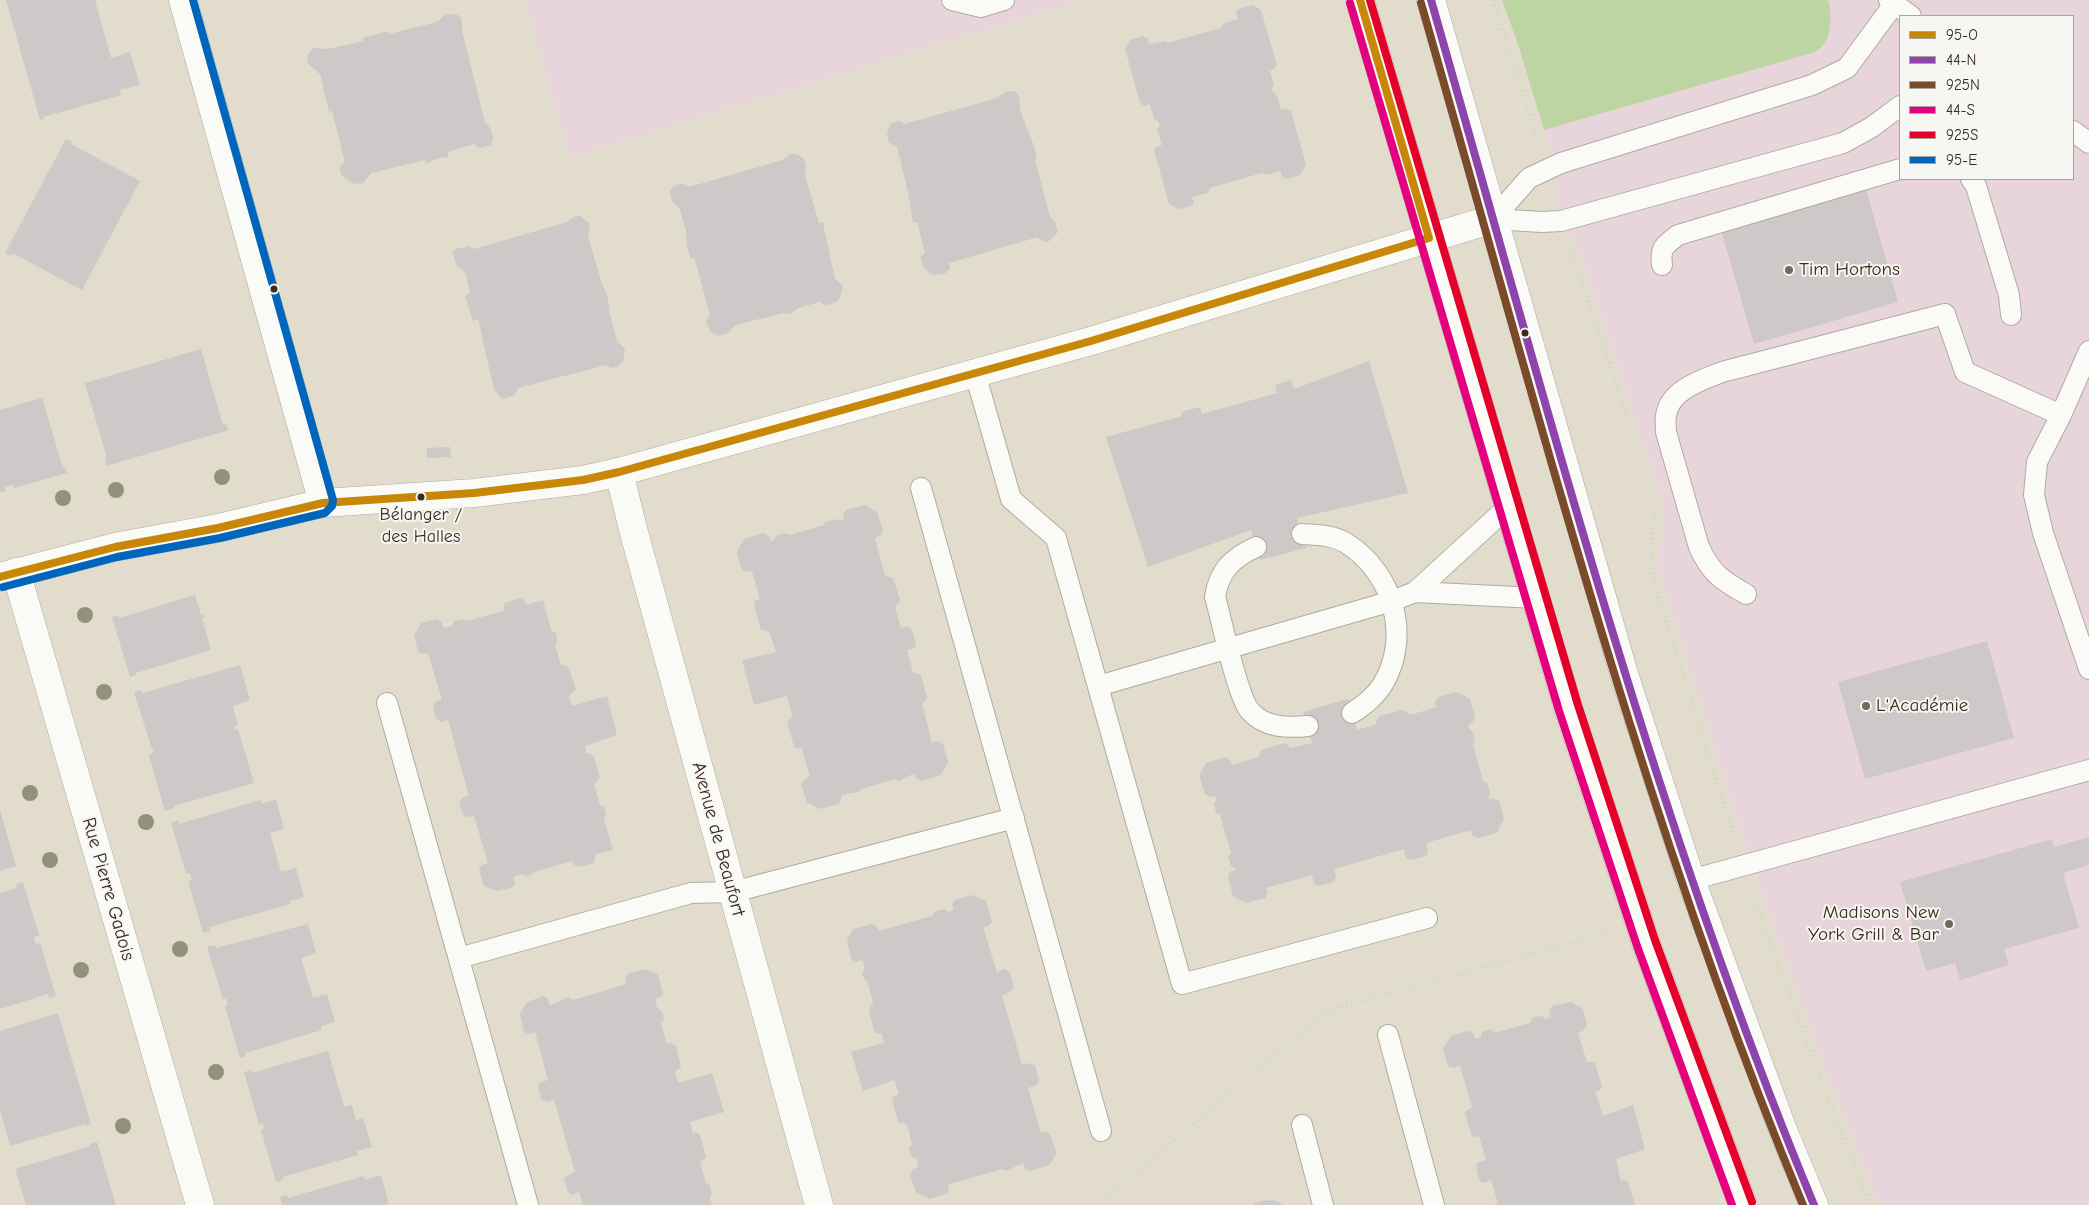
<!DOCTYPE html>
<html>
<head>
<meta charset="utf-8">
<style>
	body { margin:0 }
	#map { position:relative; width:2089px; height:1205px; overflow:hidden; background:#e1dccb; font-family:"Comic Neue",sans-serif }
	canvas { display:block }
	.legend { position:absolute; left:1899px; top:15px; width:175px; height:165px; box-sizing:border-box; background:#f6f6f2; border:1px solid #aba49d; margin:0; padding:6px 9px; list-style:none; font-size:15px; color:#3b2a1e }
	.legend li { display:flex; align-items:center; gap:10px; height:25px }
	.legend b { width:25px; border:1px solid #aba49d }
</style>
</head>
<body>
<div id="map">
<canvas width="2089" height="1205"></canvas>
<ul class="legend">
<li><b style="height:6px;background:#c88708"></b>95-O</li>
<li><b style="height:6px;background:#8e44ad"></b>44-N</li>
<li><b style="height:6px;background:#7a4b2a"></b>925N</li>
<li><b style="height:6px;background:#e5007d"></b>44-S</li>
<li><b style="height:6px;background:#e4002b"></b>925S</li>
<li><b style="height:6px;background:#0065bd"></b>95-E</li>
</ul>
</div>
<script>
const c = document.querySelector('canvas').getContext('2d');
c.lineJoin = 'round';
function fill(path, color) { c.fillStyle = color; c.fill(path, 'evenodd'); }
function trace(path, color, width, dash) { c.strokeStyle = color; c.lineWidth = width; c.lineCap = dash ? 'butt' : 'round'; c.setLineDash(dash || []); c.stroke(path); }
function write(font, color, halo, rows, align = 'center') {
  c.font = font + ' "Comic Neue",sans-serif'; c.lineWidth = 4; c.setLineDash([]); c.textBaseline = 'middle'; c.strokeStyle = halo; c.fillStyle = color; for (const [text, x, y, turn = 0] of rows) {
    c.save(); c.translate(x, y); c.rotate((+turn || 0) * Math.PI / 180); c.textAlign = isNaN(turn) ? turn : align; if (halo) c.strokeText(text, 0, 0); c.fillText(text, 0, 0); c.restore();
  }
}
const built = new Path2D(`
	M525,0H1082L570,157Z
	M1502,0H2089V1205H1879L1809,1026L1771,918L1737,818L1659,572L1658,559L1664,525V506L1661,494L1581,253L1561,221L1554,163L1518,44ZM1900,16H2073V179H1900Z`);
const green = new Path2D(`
	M1502,0H1828C1833,17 1832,43 1815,52L1544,130L1518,44Z`);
const building = new Path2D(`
	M6,0H95L111,58L130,52L140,85L120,90L121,95L43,117L44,119L40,120Z
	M1252,5L1261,10L1277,65L1274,69L1270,71L1274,85L1271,90L1277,96L1281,110L1286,109L1291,111L1306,165L1300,175L1287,179L1282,177L1281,171L1266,175L1262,173L1210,188L1208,193L1192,197L1194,202L1192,206L1178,209L1169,204L1154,150L1156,147L1162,145L1157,130L1160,125L1158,121L1154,119L1150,104L1144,106L1140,103L1125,49L1130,40L1143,36L1148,39L1149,44L1164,41L1168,43L1221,28L1223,24L1238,19L1236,13L1239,9Z
	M446,14L458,15L462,19V31L485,122L491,129L493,138L491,145L479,148L474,144L448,152V157L439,158L426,164L425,160L371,173L363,183L356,184L349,182L340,173V167L345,162L332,111L329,112L320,74L308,64L307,56L313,48L327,49L364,41L362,38L388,31L389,34L437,22Z
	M1015,91L1019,95L1020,110L1034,146L1037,159L1035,160L1050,217L1055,222L1058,232L1048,242L1042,241L1038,237L949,263L950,269L944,274L933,275L925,269L920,257L925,253L917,222L913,223L908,192L897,147L889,142L887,135L889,127L892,123L899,121L905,124L997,98L1005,92Z
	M66,139L72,142L71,144L140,181L82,290L12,253L11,256L5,253Z
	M790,154H797L804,159L806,169L805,175L819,223H823L835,279L843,286L841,294L838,301L831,304L824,305L820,302L798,308L791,314L784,313L735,325L728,333L718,336L710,331L706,322L710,315L694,257L691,259L687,246L686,231L680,209L672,201L670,191L674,186L682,183L689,187L783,160Z
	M1866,189L1898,302L1754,344L1721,230Z
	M579,215L590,224L588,236L601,281L608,297L609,310L617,341L625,349L623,362L617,367L611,368L606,365L518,388L517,391L513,396L502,399L494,389L478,319L473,321L465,296L470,293L465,271L457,266L452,252L456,249L468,246L474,249L567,222L573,217Z
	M201,349L223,425L226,424L229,430L106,466L105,458H107L85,383Z
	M1369,361L1408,493L1297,518L1306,548L1260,560L1251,530L1148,567L1106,437L1182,416L1181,412L1200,407L1202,414L1277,393L1275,385L1291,380L1294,389Z
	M42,398L63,468L65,467L67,473L14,488L13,485L5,487L6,491L0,492V410Z
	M450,447L451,457L427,458V448Z
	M865,505L877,512L883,530L880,535L875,538L885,576L893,578L900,600L895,608L901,628L907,626L912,630L916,643L914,648L907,650L913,672L921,675L927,698L922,704L932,743L937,741L943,744L948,762L941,775L922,781L916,778L915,773L899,781L895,779L861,789L859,792L841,795V799L839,804L820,809L807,802L801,784L805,779L810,776L802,749L794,747L787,722L793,717L787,696L754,705L742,660L776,652L769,631L761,630L754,604L756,600L760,599L752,572L742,571L737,552L744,539L763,533L769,536L770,541L774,540L777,535L786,533L790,535L824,525L826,522L836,519L840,521L844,520L843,515L846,510Z
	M195,595L201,615H204L205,618H202L211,650L136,673V675L130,677L112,617L119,615V618Z
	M521,598L525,601L526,605L543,600L551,630L556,633L557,641L555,645L561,666L565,665L569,668L576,690L569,696L572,706L607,696L617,735L585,746L586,754L590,753L594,757L600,778L594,784L600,805L604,807L606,815L604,819L613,850L596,854L594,863L578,867L573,864L572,861L537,871L526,877L522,874L513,877L515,884L511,888L496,891L484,886L479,870L482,865L488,863L474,816L468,817L463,814L459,802L463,797L469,796L448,720L441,722L436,719L433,707L435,702L442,700L428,653L422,654L418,651L414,636L421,623L437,619L442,622L443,628L452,626L454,621L462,619L467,621L503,611L505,603Z
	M1987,641L2014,738L1865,779L1838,682Z
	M240,665L250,700L233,706L238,725L235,726V730L238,729L254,783L174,806V808L165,811L149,755L152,754L154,750L151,746L134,692L141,690L142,693Z
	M1457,692L1470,699L1475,718L1472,723L1468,724L1469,729L1472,731L1475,741L1473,744L1483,781L1487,783L1490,793L1488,799L1493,798L1499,801L1504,819L1497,833L1478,838L1472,835L1471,830L1426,843L1428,851L1426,856L1411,860L1406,858L1404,849L1334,869L1336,877L1333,882L1319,886L1314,884L1312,875L1266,888L1268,892L1265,898L1246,903L1233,896L1228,877L1230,872L1236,870L1235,868L1231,866L1228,857L1231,853L1220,815L1216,813L1214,803L1217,801L1215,796L1210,797L1205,794L1199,775L1206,763L1225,757L1230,760L1232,765L1259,757L1261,750L1285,743L1291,748L1312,743L1303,712L1348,699L1357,730L1377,724L1376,721L1379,716L1403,710L1410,715L1437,707L1435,703L1438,697Z
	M276,799L284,829L270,833L281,872L296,868L304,897L290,901V904L209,927L211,931L203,933L188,881L192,880L190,873L186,874L171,823L178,820L179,824L260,800L262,804Z
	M0,810L16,866L0,871Z
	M2089,837V865L2063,873L2079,928L2004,949L2009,965L1960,980L1955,963L1926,971L1900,882L2052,839L2054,847Z
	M23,882L39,935L34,937L36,944L40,943L56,996L49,998L48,994L0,1009V893L17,888L16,884Z
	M972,895L986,901L992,922L988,926L983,927L997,972L1004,969L1010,973L1014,987L1010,992L1002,995L1022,1065L1029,1063L1035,1066L1039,1080L1037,1085L1028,1088L1041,1133L1046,1131L1050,1135L1057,1153L1049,1165L1031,1171L1025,1169L1023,1163L1006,1171L1002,1169L949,1184L948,1193L930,1199L916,1192L910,1175L913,1169L918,1167L917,1159L912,1157L909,1148L912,1144L907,1124L898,1122L892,1098L899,1093L894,1080L863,1091L851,1052L884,1043L882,1034L874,1032L869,1010L873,1003L868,984L862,974L865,968L862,960L856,962L851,959L847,940L853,929L872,924L877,927L878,931L932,916L934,912L944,909L949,912L954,910L952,904L955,900Z
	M308,924L316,953L301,958L313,998L327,994L335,1022L321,1026L322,1030L245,1053L246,1056L240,1058L225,1006L228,1005L226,998L223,999L207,947L215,945L216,948Z
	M646,969L658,975L663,993L661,997L655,999L657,1008L661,1010L664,1019L661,1023L667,1044L671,1043L676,1046L681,1067L675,1072L678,1083L712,1073L724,1112L690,1122L693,1134L696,1132L700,1135L706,1157L700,1162L706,1183L709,1184L712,1193L710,1197L712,1205H583L579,1192L572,1195L568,1192L564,1179L568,1175L575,1172L554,1100L547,1102L541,1099L538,1087L541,1082L548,1080L535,1032L529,1034L524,1032L520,1013L527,1002L544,996L548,999L550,1006L568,997L573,1000L627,984L625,978L629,973Z
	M1571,1002L1583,1009L1587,1026L1583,1031L1578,1033L1587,1062H1595L1602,1087L1599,1091H1595L1603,1116L1633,1105L1645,1149L1616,1159L1621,1181L1624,1180L1628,1182L1635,1205H1493L1498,1203L1491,1180L1482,1183L1479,1179L1476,1166L1478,1162L1486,1160L1479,1136L1474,1137L1471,1134L1465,1112L1472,1107L1460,1066L1453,1068L1448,1066L1443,1048L1452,1035L1468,1031L1473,1033L1475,1039L1481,1037L1482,1032L1491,1029L1495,1033L1530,1023L1532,1017L1542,1016L1545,1019L1551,1017L1549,1010L1552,1006Z
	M58,1013L91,1124L86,1126L85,1124L10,1146L0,1109V1031Z
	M328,1051L344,1107L352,1105L356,1120L363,1118L372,1147L357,1151L358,1155L282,1177L283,1180L276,1182L261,1130L264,1129L263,1123L259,1124L244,1072L251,1070L252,1073Z
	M97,1142L116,1205H26L15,1169L91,1146L90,1144Z
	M381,1175L389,1204L385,1205H282L280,1197L287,1195L288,1198L364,1176L365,1180Z
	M1273,1199L1283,1205H1253L1254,1203Z`);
const path = new Path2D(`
	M1493,0L1538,140
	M1555,132L1632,0
	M1570,249L1634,435
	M1654,508L1651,559L1656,588L1734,836
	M1753,895L1815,1065L1870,1205
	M1098,1205L1318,1018L1333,1009L1607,933`);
const lane = new Path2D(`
	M952,0L981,7L1004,0
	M1889,0L1911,16
	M2073,131L2089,143
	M1971,179L1976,186L2009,295L2011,315
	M1493,219L1529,178L1561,163L1812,85L1847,68L1894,4
	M1493,219L1542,222L1561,221L1843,143L1872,127L1900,106
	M1662,265C1660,247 1664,246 1678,235L1900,169
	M2089,351L2061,415L2037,462L2034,495L2043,533L2089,669
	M975,373L1011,499L1056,538L1182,984L1427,918
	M921,488L1101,1131
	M1302,534C1317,535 1333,535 1346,543C1394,573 1411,637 1383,684C1375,697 1364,705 1352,713
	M1256,547C1232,558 1219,571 1215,597C1222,621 1237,696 1250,711C1265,728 1288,728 1308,726
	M1415,592L1536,598
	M1746,594C1721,580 1711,573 1699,547L1666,432C1666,427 1665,421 1666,416C1669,390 1702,380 1722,372L1945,314L1965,372L2061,415
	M1098,686L1392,601L1415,592L1509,506
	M387,703L528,1205
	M1691,880L2089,770
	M459,958L691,893L733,892L1014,818
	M1388,1035L1434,1205
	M1302,1125L1323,1205`);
const street = new Path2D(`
	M619,472L633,529L819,1205
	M16,572L200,1205`);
const secondary = new Path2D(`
	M183,0L323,503
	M1360,0L1568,708L1646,943L1743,1205
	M1431,0L1624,674L1691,880L1784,1133L1814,1205
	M0,577L115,547L218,528L323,503L474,493L583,480L619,472L1091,341L1493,219`);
const bus1 = new Path2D(`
	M0,577L115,547L218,528L323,503L474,493L583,480L619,472L1091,341L1429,238L1360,0`);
const bus2 = new Path2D(`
	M1431,0C1547,405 1652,815 1814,1205`);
const bus3 = new Path2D(`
	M1421,3C1537,406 1641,817 1803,1205`);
const bus4 = new Path2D(`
	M1350,3L1559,711L1637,946L1732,1205`);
const bus5 = new Path2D(`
	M1370,0L1578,705L1655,940L1752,1202`);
const bus6 = new Path2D(`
	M3,587L117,557L220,538L325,513L332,506L333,500L193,0`);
const trees = [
	[222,477],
	[116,490],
	[63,498],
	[85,615],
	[104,692],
	[30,793],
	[146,822],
	[50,860],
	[180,949],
	[81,970],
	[216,1072],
	[123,1126]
];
const markers = [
	[1789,270,5,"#75685b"],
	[274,289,4.5,"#3b2a1e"],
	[1525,333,4.5,"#3b2a1e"],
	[421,497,4.5,"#3b2a1e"],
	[1866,706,5,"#75685b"],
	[1949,924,5,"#75685b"]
];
const busNames = [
	["Bélanger /",421,515],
	["des Halles",421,537]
];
const poiNames = [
	["Tim Hortons",1799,270],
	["L'Académie",1876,706],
	["Madisons New",1939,913,"right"],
	["York Grill & Bar",1939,935,"right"]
];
const streetNames = [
	["Avenue de Beaufort",718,839,75],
	["Rue Pierre Gadois",108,889,74]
];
fill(built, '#e8d5db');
fill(green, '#bdd5a2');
fill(building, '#cec8c9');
trace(lane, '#b0ab9f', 22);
trace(street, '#b0ab9f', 29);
trace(secondary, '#b0ab9f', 29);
trace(path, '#d2d0cb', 3, [1, 4]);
trace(lane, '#fafaf7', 20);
trace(street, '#fafaf7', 28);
trace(secondary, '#fafaf7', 28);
trace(bus1, '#c88708', 8);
trace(bus2, '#8e44ad', 8);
trace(bus3, '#7a4b2a', 8);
trace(bus4, '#e5007d', 8);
trace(bus5, '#e4002b', 8);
trace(bus6, '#0065bd', 8);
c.fillStyle = '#939179';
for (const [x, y] of trees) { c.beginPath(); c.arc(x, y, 8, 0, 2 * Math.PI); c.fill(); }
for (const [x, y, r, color] of markers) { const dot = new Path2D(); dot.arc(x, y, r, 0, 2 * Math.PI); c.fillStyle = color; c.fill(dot); trace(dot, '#f6f6f2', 2); }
write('18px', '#3b2a1e', '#f6f6f2', busNames);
write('19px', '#3b2a1e', '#f6f6f2', poiNames, 'left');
write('19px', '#3b2a1e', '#f6f6f2', streetNames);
</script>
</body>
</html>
